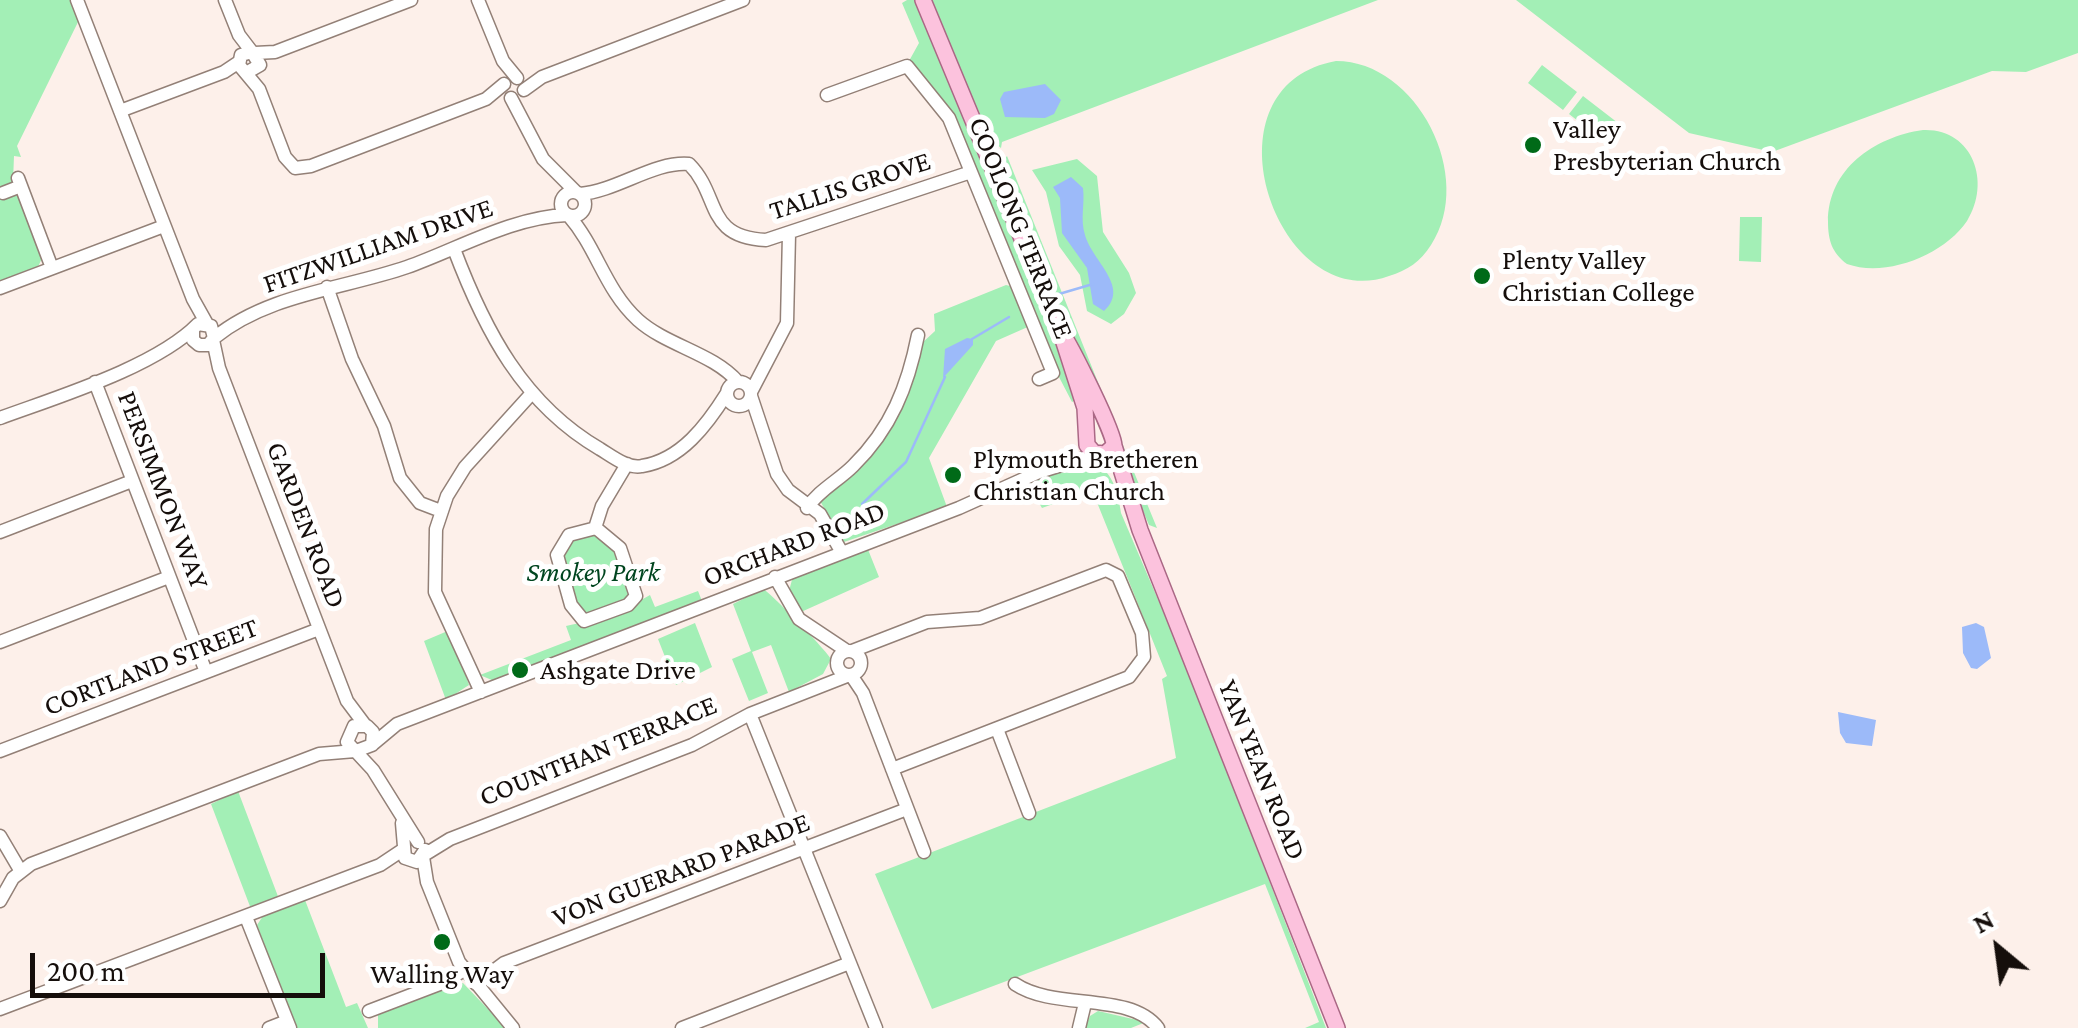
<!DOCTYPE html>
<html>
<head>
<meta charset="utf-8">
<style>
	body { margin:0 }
	#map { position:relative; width:2078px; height:1028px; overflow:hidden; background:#fdf0ea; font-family:"Crimson Pro",serif }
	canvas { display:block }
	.north { position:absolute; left:1948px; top:898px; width:100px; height:100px; -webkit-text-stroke:8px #fff; paint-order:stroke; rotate:331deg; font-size:28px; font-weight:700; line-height:40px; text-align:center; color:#150e0b }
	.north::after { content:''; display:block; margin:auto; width:35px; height:45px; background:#150e0b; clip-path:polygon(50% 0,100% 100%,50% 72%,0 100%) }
	.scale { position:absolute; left:30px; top:953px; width:295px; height:45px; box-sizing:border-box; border:5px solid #150e0b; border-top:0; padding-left:12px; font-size:30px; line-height:35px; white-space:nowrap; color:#150e0b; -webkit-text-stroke:8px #fff; paint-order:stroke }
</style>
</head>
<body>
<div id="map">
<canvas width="2078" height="1028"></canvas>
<div class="north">N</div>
<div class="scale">200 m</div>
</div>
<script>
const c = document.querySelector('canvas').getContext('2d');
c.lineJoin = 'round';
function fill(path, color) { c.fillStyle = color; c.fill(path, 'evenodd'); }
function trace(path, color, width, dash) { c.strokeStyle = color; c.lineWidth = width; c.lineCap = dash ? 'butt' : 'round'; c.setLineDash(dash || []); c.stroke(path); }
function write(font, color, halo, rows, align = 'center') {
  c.font = font + ' "Crimson Pro",serif'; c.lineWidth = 10; c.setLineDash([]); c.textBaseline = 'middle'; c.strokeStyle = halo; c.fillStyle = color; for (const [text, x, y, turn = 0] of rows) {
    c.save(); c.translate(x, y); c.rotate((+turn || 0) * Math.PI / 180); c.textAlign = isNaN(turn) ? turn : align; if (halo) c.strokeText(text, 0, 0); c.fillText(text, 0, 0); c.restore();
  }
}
const green = new Path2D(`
	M0,0H72L79,20L17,146L21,157L14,156L13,182L0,188Z
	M907,0H916L1028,266L1078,399L1072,402L1059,377L951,111L909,61L919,43L902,3Z
	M930,0H1378L1002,142L1001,148L986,136Z
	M1516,0H2078V53L2026,72L1992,71L1772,152L1689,133Z
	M1336,61C1417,61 1476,177 1431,245C1420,262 1408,270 1389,276C1277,317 1197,86 1336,61Z
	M1542,65L1577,92L1563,110L1528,83Z
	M1583,96L1618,123L1604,141L1569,114Z
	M1923,130C1972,128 1992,181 1967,221C1944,255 1886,278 1847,264C1832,253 1828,240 1828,222C1828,169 1874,137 1923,130Z
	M1007,156L1116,427L1075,346L1005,180L1002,162Z
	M1077,159L1097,176L1103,232L1129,273L1136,293L1124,314L1111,324L1087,311L1080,275L1059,246L1046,192L1032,170Z
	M0,194L19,196L42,258L38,267L0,283Z
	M1740,217H1762L1761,262L1739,261Z
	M1006,285L1014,287L1030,326L996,341L929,458L947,507L844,542L820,501L867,458L921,344L935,331L934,314Z
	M1122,443L1157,528L1149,525L1121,459Z
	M1089,461C1112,468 1118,491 1121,513L1186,665L1326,1028H1305L1319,1022L1265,884L932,1009L875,874L1176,758L1162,679L1167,676L1092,490L1042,508L1027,483Z
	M596,533C616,547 631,574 629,599L587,616L576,606L561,558L574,537Z
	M867,547L879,577L801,612L789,591L793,576Z
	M763,589C769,591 827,651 831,659L823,674L789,692L771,645L752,652L768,693L749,701L732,659L751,651L733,604Z
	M698,591L702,601L494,681L480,675L571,640L566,626C603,618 616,614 650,595L655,607Z
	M695,623L712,667L676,685L658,639Z
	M450,630L469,685L446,700L424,641Z
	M238,791L279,899L251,909L211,804Z
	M305,900L346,1007L357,1003L368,1028H295L257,925L263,916Z
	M463,983L506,1028H378V1013Z
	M1098,1011L1146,1022L1131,1028H1085L1090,1016Z`);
const water = new Path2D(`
	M1045,84L1061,100L1054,114L1045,118L1005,117L1000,99L1004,92Z
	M1071,177L1083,188C1085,204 1080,219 1085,235C1092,261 1131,287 1104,311L1093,304L1087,268L1062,233L1060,198L1053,187Z
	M967,338L973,339V345L943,378L945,349Z
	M1976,623L1984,627L1991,658L1977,669L1971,668L1963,653L1962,627Z
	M1838,712L1876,720L1872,746L1846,743L1840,733Z`);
const stream = new Path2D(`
	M1059,294L1093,284
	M972,339L1009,317
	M862,504L906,462L945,377`);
const minor = new Path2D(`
	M77,0L193,299L207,324
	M225,0L239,35L252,52
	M478,0L503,61L517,78
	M255,53L275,52L411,0
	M246,73L260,65L252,52L241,55L239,65L259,89L285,157L295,168L311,166L486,99L504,84
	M524,90L542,77L743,0
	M827,95L907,66L949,118L1053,373L1039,379
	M511,98L543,159L576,192
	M120,111L224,72L239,62
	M18,178L52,268
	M561 204a12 12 0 1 1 24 0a12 12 0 1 1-24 0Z
	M3,193L21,186
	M580,194C617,191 654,161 689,164C721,196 704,237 766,240L971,172
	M569,216C597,248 605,290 638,320C667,346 713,353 738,382
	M454,249C485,331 523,404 600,449C613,457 628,469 642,466C681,460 707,425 727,393
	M327,287L352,359L384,426L400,478L420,503L441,511
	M0,288L164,226
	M214,338C268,294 343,289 407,267C458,249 512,217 567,215
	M213,340L219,368L347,701L365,725
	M727 394a12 12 0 1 1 24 0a12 12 0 1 1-24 0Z
	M95,382L206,672
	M751,392L787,323L789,234
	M751,396L777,474L788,490L820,514L841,551
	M0,418C57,397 156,367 198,324L211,326L214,338L208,345H199L193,340V330
	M807,508C819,490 838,481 853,466C891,429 908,386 918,335
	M595,528L602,506L627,464
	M596,528L620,548L636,596L628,605L584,621L571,605L557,555L569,535Z
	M0,532L132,481
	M775,577L799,619L847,651
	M0,642L169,577
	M837 663a12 12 0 1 1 24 0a12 12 0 1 1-24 0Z
	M852,651L927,622L980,618L1106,570L1118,576L1142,633L1144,657L1129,677L892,769
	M851,675L863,693L924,852
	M481,692L435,592L436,529L447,496L465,467L532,393
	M750,714L876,1028
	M997,729L1029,813
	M373,744L397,724L959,508L1039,472L1097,454
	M0,751L319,629
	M356,751L372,745L373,732L367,726H354L347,742L373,770L418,842
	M402,823L405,858L417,862L425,850
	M0,836L20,870
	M424,855L450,839L692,745L750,714L847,676
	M423,857L427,882L459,962L513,1028
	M0,901L13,878L31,864L319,754L355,751
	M246,917L290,1028
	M476,984L504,963L907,809
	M1015,984C1055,1011 1130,991 1158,1028
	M0,1009L380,865L404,849
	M369,1011L445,982L464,970
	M269,1028L287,1021
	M682,1028L847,964
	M1079,1028L1085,1003`);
const major = new Path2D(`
	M923,0L1060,330L1085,408L1087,445L1094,453L1105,454L1114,446C1115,434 1071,346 1060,330
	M1114,446L1140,530L1337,1028`);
const markers = [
	[1533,145,10,"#006a18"],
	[1482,276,10,"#006a18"],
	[953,475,10,"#006a18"],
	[520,670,10,"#006a18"],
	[442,942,10,"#006a18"]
];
const poiNames = [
	["Valley",1553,129],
	["Presbyterian Church",1553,161],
	["Plenty Valley",1502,260],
	["Christian College",1502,292],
	["Plymouth Bretheren",973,459],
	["Christian Church",973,491],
	["Ashgate Drive",540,670],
	["Walling Way",442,974,"center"]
];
const streetNames = [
	["TALLIS GROVE",850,186,-18],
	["COOLONG TERRACE",1021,228,68],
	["FITZWILLIAM DRIVE",378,246,-19],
	["PERSIMMON WAY",163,490,69],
	["GARDEN ROAD",306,525,69],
	["ORCHARD ROAD",794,544,-21],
	["CORTLAND STREET",151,667,-21],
	["COUNTHAN TERRACE",598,751,-22],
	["YAN YEAN ROAD",1262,770,68],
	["VON GUERARD PARADE",681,870,-21]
];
const parkNames = [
	["Smokey Park",593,572]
];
fill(green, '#a3efb6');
fill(water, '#9cbaf9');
trace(stream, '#9cbaf9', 2.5);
trace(minor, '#938077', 15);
trace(major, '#aa6885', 18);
trace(minor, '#fff', 12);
trace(major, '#fcc2dd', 15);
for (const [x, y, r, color] of markers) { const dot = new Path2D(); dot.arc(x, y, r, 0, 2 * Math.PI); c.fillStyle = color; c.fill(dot); trace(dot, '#fff', 4); }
write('28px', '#150e0b', '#fff', poiNames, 'left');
write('28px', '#150e0b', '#fff', streetNames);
write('italic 28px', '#00451f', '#fff', parkNames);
</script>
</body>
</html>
